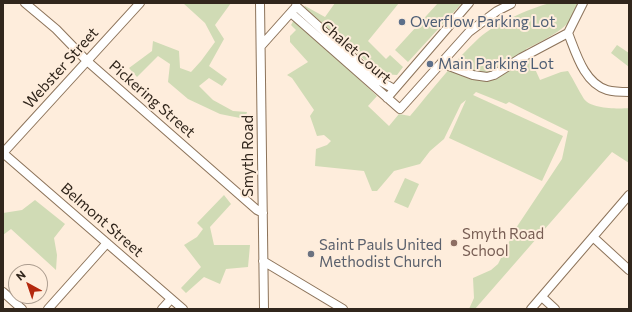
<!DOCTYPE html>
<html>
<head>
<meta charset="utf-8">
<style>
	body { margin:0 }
	#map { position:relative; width:632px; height:312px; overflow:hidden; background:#feeddc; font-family:Commissioner,sans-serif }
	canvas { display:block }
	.frame { position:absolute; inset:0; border:4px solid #31261c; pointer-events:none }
	.north { position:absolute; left:8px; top:264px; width:40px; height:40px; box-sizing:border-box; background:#feeddc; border:1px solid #ac9d8f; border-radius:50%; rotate:320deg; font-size:11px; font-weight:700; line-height:16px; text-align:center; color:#31261c }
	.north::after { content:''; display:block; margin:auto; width:14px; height:18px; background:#b4280d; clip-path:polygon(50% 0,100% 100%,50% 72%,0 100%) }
</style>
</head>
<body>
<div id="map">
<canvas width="632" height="312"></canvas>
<div class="frame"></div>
<div class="north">N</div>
</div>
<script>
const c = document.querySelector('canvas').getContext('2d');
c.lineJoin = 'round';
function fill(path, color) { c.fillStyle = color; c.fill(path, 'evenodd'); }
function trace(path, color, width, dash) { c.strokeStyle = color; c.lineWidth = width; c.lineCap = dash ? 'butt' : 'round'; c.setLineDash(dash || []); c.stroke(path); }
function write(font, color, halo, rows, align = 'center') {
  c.font = font + ' Commissioner,sans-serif'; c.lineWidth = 4; c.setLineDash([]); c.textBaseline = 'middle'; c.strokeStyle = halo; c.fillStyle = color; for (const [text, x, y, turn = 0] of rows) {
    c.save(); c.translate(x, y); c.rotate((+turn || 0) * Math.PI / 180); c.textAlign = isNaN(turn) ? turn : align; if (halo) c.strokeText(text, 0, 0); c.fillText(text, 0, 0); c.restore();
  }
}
const green = new Path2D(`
	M183,3H231L215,25L224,39L209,66L227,79L222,86L209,78L199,86L213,100L233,111L247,112L245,119L220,114L188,99L168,82L170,64L158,56L137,77L129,68L152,51L153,41L179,51L180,68L191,72L201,61L215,42L205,23Z
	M335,3H399L368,41L386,59L390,55L403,67L397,75L383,74L375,69L304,7L305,6L325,17Z
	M438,3H462L408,62L395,50Z
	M550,3H577C578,26 543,40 526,49L540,80L561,72L568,71C574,80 578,90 584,99C591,109 618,109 629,108V163L612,152L475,309H469L474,298L473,278L491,270L498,264L516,228L562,159L568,131L509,102L506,104L476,92L473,95L563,136L542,181L449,138L466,100L461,104L444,139L430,151L420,164L394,171L377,191H372L364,171L315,166L316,149L327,145L331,141L324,135L317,136L310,116L314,110L292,78L287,75L308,62L290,42V36L296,30L291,25L294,20L332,54L377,96L368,106L389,126L399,114L410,116C432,90 454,61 479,38C496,23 528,9 550,3Z
	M617,45L629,53V67L611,53Z
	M405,178L419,184L408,208L394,202Z
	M224,195L231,204L210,227L214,245H250L248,267L226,269L220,284L204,277L186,293L181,288L201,267L184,245L197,237L203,229L197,223Z
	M35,200L65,224L54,238L57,255L56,270L11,229L3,235V213L22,210Z`);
const minor = new Path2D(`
	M25,3L56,29L87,61L257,210L263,213
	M260,3L264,309
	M583,3L568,33C576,53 584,83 607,90C614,92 622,92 629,92
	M296,6L369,72L380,81L394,89
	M291,13L400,109L469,32L497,11L511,4L510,3
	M261,46L294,9
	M441,63L473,75L487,77L494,75L521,58L568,33
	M387,98L469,3
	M3,153L183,309
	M3,153L140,3
	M593,237L629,270
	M263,261L343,309
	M3,292L22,309
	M542,297L555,309
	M48,309L107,243
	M162,309L171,299
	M531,309L629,195`);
const markers = [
	[402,22,4,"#5c6f8a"],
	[430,64,4,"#5c6f8a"],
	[454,243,4,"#8d6e63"],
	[311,254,4,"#6b7280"]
];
const serviceNames = [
	["Overflow Parking Lot",410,22],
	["Main Parking Lot",438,64]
];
const streetNames = [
	["Chalet Court",356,52,41],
	["Webster Street",61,68,-48],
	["Pickering Street",152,99,41],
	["Smyth Road",248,156,-90],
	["Belmont Street",102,220,41]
];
const educationNames = [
	["Smyth Road",462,234],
	["School",462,251]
];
const worshipNames = [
	["Saint Pauls United",319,245],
	["Methodist Church",319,262]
];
fill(green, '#d0dbb5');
trace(minor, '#8c735a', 10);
trace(minor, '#fff', 8);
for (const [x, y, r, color] of markers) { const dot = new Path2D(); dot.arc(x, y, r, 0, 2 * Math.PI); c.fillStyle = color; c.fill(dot); trace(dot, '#feeddc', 1.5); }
write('15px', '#4e5e75', '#feeddc', serviceNames, 'left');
write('15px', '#31261c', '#feeddc', streetNames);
write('15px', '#785e54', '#feeddc', educationNames, 'left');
write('15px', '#5b616d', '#feeddc', worshipNames, 'left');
</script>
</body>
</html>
